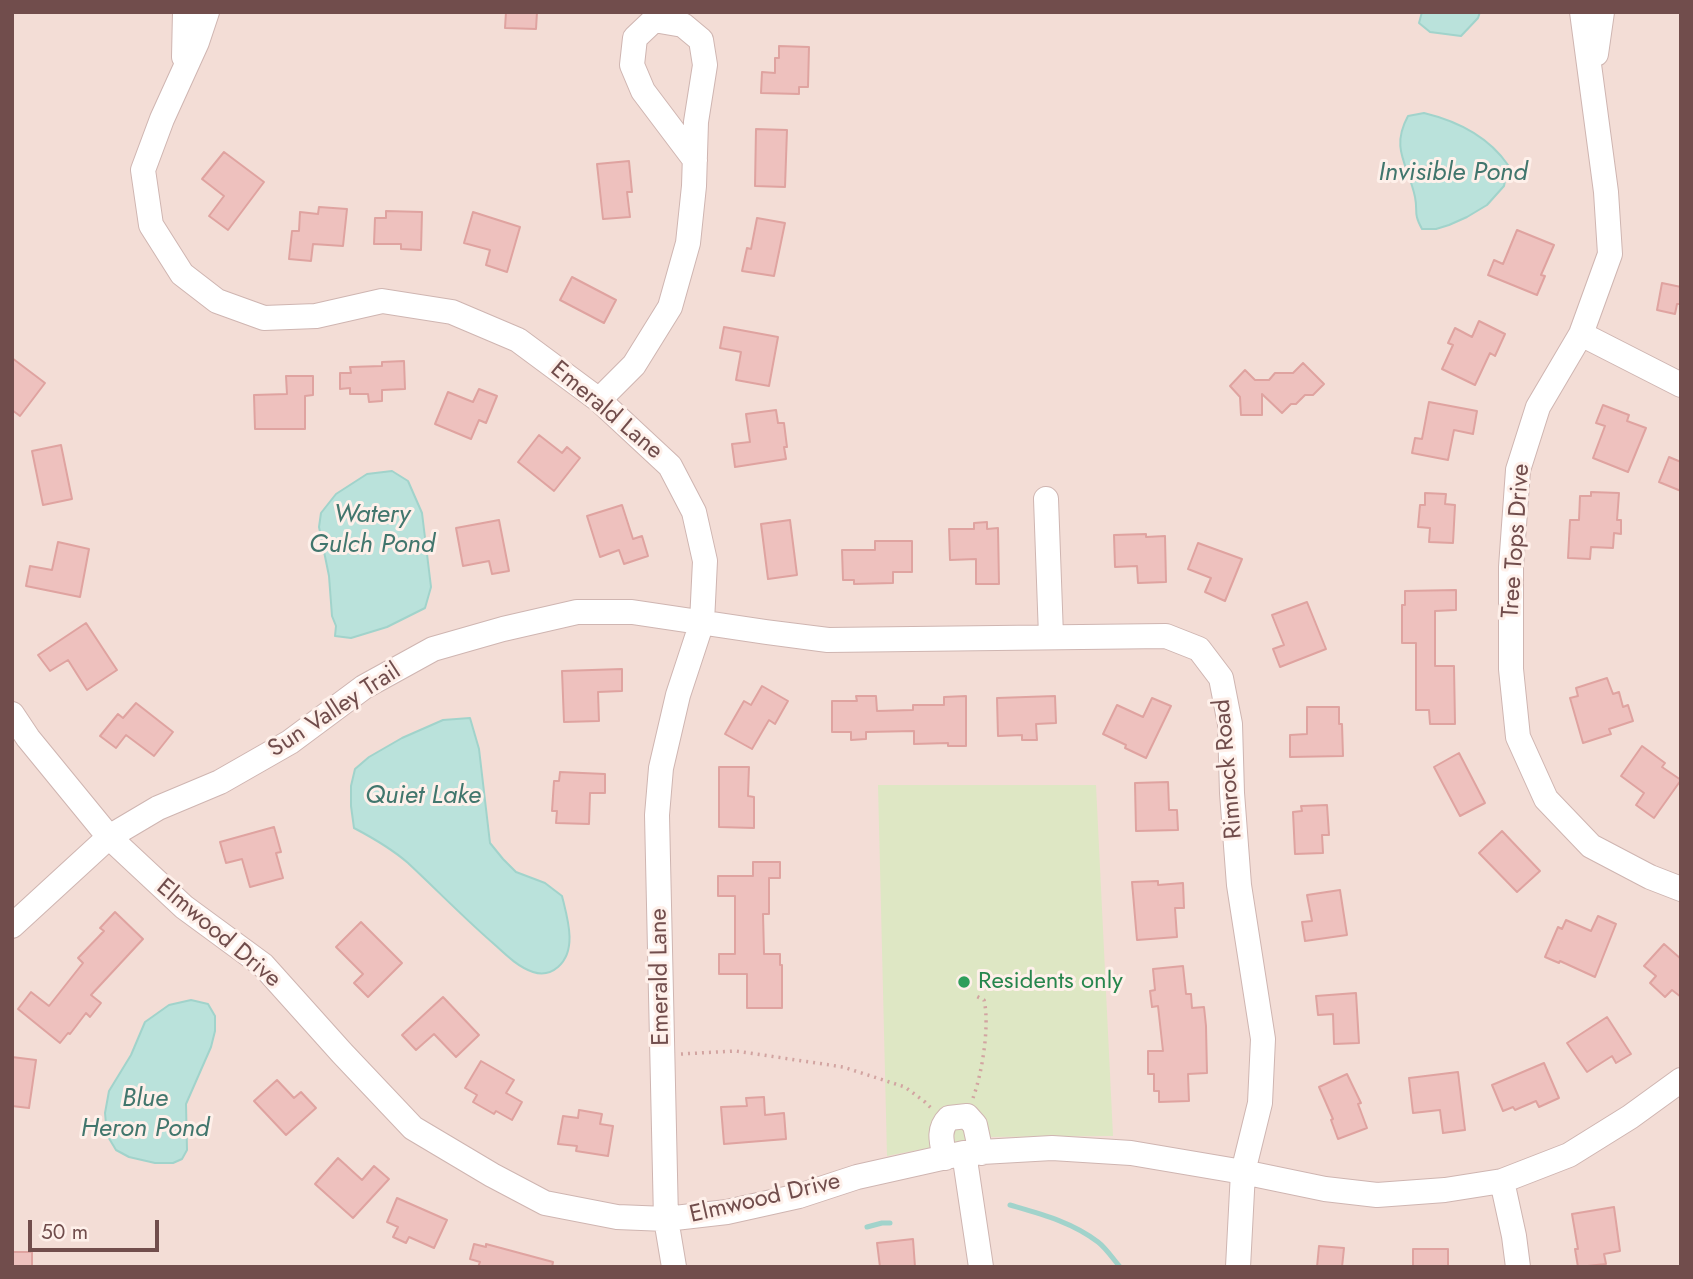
<!DOCTYPE html>
<html>
<head>
<meta charset="utf-8">
<style>
	body { margin:0 }
	#map { position:relative; width:1693px; height:1279px; overflow:hidden; background:#faebe4; font-family:Jost,sans-serif }
	canvas { display:block }
	.frame { position:absolute; inset:0; border:14px solid #714d4c; pointer-events:none }
	.scale { position:absolute; left:28px; top:1220px; width:131px; height:32px; box-sizing:border-box; border:4px solid #714d4c; border-top:0; padding-left:9px; font-size:21px; line-height:24px; white-space:nowrap; color:#714d4c; -webkit-text-stroke:5px #fef0ea; paint-order:stroke }
</style>
</head>
<body>
<div id="map">
<canvas width="1693" height="1279"></canvas>
<div class="frame"></div>
<div class="scale">50 m</div>
</div>
<script>
const c = document.querySelector('canvas').getContext('2d');
c.lineJoin = 'round';
function fill(path, color) { c.fillStyle = color; c.fill(path, 'evenodd'); }
function trace(path, color, width, dash) { c.strokeStyle = color; c.lineWidth = width; c.lineCap = dash ? 'butt' : 'round'; c.setLineDash(dash || []); c.stroke(path); }
function write(font, color, halo, rows, align = 'center') {
  c.font = font + ' Jost,sans-serif'; c.lineWidth = 6; c.setLineDash([]); c.textBaseline = 'middle'; c.strokeStyle = halo; c.fillStyle = color; for (const [text, x, y, turn = 0] of rows) {
    c.save(); c.translate(x, y); c.rotate((+turn || 0) * Math.PI / 180); c.textAlign = isNaN(turn) ? turn : align; if (halo) c.strokeText(text, 0, 0); c.fillText(text, 0, 0); c.restore();
  }
}
const residential = new Path2D(`
	M12,12H1681V1267H12Z`);
const green = new Path2D(`
	M878,785H1096L1113,1136L985,1137L887,1156Z`);
const water = new Path2D(`
	M1422,12H1480L1478,18L1461,36L1430,32L1419,23Z
	M1424,113C1457,121 1488,136 1508,165L1504,186L1487,205L1467,217L1449,225L1436,229H1422C1413,213 1418,212 1415,197C1408,164 1390,149 1408,116Z
	M392,471L408,481L422,513L431,587L425,608L387,627L351,638L335,636L336,626L332,616L329,576L319,527L321,513L336,494L367,474Z
	M470,718L479,749L490,843L503,859L516,872L545,883L562,896C567,917 578,950 558,967C551,973 542,975 533,972C518,967 506,955 494,944C464,918 437,890 408,863C392,849 373,838 354,828L351,806V786L355,769L369,757L402,738L443,720Z
	M191,1000L208,1004L215,1016V1031L211,1047L186,1104L187,1150L182,1159L173,1163H155L129,1157L116,1150L107,1135L105,1113L109,1091L131,1055L145,1022L169,1005Z`);
const stream = new Path2D(`
	M1010,1205C1041,1214 1072,1222 1098,1242C1106,1248 1113,1259 1120,1267
	M867,1227L882,1223H890`);
const building = new Path2D(`
	M506,12H537L536,29L505,28Z
	M779,46L809,47L808,87H799V94L761,93L762,72L775,73V58H779Z
	M756,129L787,130L785,187L755,186Z
	M224,152L264,182L228,230L209,216L224,196L202,179Z
	M629,161L632,192H627L630,217L603,219L597,164Z
	M319,207L347,209L343,246L313,244L311,261L289,259L292,231H299L300,212L318,214Z
	M386,211L422,212L421,250L401,249V244H374L375,218H386Z
	M473,212L520,227L507,272L486,265L490,250L464,243Z
	M757,218L785,223L774,276L742,271L747,248L751,249Z
	M1517,230L1554,245L1541,275L1545,276L1537,295L1488,275L1494,260L1503,264Z
	M572,277L616,300L604,323L560,300Z
	M1662,283L1681,287V304H1677L1675,314L1657,310Z
	M1479,321L1505,334L1495,356L1490,353L1475,385L1442,369L1453,345L1448,343L1455,328L1472,337Z
	M724,327L778,337L769,386L736,380L741,352L720,348Z
	M12,358L45,383L20,416L12,410Z
	M404,361L405,389L382,390V401L369,402L368,394H350V388L340,389V373H351L350,367L382,366V362Z
	M1303,363L1324,384L1313,395H1305L1296,404H1291L1282,413L1262,394V415H1241L1240,397L1230,386L1245,370L1255,380H1269L1275,373H1293Z
	M286,376H313V395L305,396V429H255L254,395L287,394Z
	M479,389L497,396L486,423L479,420L471,439L435,424L448,392L473,402Z
	M1429,402L1477,411L1473,434L1454,430L1448,460L1412,453L1415,438L1422,439Z
	M1603,405L1629,415L1627,421L1646,428L1628,472L1593,458L1605,426L1596,423Z
	M776,410L778,423H784L787,447H784L786,459L735,467L732,444L750,442L746,414Z
	M539,435L562,453L567,447L580,458L554,491L518,462Z
	M61,445L72,499L43,505L32,451Z
	M1669,457L1681,462V491L1659,482Z
	M1591,492L1619,493L1617,520H1621V534L1614,533L1613,548L1591,547L1590,559L1568,558L1570,520H1579L1580,496H1591Z
	M1425,493L1446,494L1445,504L1455,505L1453,543L1429,542L1430,528L1418,527L1420,505H1425Z
	M622,505L633,539L642,536L648,556L624,564L619,550L600,557L587,516Z
	M499,520L509,571L492,574L489,561L463,566L456,528Z
	M790,520L797,575L768,579L761,524Z
	M987,522V529L998,528L999,584H976V559L950,560L949,529H974V523Z
	M1146,534V537L1165,536L1166,582L1138,583L1137,566L1115,567L1114,535Z
	M875,541H912V572H893V583L854,584V580H843L842,550H875Z
	M58,542L89,549L80,597L26,586L30,566L52,570Z
	M1198,543L1242,559L1225,601L1205,592L1211,578L1188,569Z
	M1456,590V610L1435,611V666H1454L1455,724H1430L1429,710H1416V643H1402V605H1405V591Z
	M1307,602L1326,649L1280,667L1273,649L1284,645L1272,615Z
	M86,623L117,670L87,690L68,660L50,671L38,655Z
	M622,669V691L598,692L599,721L564,722L562,671Z
	M1607,678L1613,694L1619,692L1623,707L1628,705L1633,721L1609,729L1611,734L1583,743L1570,698L1578,696L1576,688Z
	M762,686L788,701L775,724L769,720L752,749L725,734L744,701L751,705Z
	M856,696H876L877,711L913,710V705H944V697L966,696V746H948V743L914,744V731L866,732V739L851,740V732H832V701H857Z
	M1055,696L1056,723L1036,724L1037,740H1022V735L998,736L997,698Z
	M1152,698L1171,706L1146,758L1125,748L1126,745L1103,734L1117,705L1143,717Z
	M136,703L173,732L154,756L126,735L116,748L100,736L118,714L123,718Z
	M1307,707H1339V724H1342L1343,756L1290,757V735L1307,734Z
	M1642,746L1665,763L1662,767L1681,780L1654,818L1636,805L1644,793L1621,776Z
	M1459,753L1485,803L1460,816L1434,767Z
	M719,767H749L748,796L754,797V828L719,827Z
	M560,772L605,774V793H590L589,824L556,823L557,811H552L554,781H559Z
	M1168,782L1169,810H1177L1178,830L1136,831L1135,783Z
	M1327,805L1329,835H1322L1323,853L1295,854L1293,812L1302,811L1301,806Z
	M274,827L281,852L276,853L283,878L250,887L242,859L226,863L220,842Z
	M1502,831L1540,871L1517,892L1479,853Z
	M753,862H780V878H769V914H763L764,954H780V965H782V1008H747V974H719V954H735V896H718V876H753Z
	M1158,881V885L1183,883L1184,908H1175L1177,937L1137,940L1132,882Z
	M1340,890L1347,935L1305,941L1302,922L1312,921L1307,895Z
	M115,912L143,939L91,995L101,1003L90,1017L86,1013L70,1034L68,1033L60,1043L18,1009L31,992L49,1006L83,963L78,958L104,931L100,928Z
	M1598,916L1616,924L1595,977L1560,961L1559,963L1545,957L1558,927L1562,929L1566,920L1591,931Z
	M361,922L402,963L368,997L354,983L363,974L336,947Z
	M1664,944L1681,959V997L1672,990L1665,997L1650,983L1656,976L1644,966Z
	M1183,966L1186,994H1191L1192,1008L1204,1007L1206,1026L1207,1073L1188,1074L1189,1101L1159,1102V1091H1154V1074H1148V1051H1163L1158,1006L1152,1007L1150,991L1155,990L1153,969Z
	M1356,993L1359,1043L1334,1044L1333,1014L1318,1015L1316,996Z
	M443,997L479,1035L456,1057L434,1034L416,1050L402,1035Z
	M1607,1017L1631,1054L1616,1063L1612,1056L1587,1072L1567,1043Z
	M12,1057L36,1060L29,1108L12,1106Z
	M481,1061L514,1080L506,1093L522,1102L512,1120L496,1111L494,1114L473,1102L477,1095L465,1088Z
	M1544,1063L1559,1098L1539,1107L1536,1101L1515,1110L1513,1107L1503,1111L1492,1085Z
	M1458,1072L1465,1130L1443,1133L1440,1110L1413,1113L1409,1078Z
	M1347,1074L1361,1103L1358,1104L1367,1128L1338,1139L1331,1120L1333,1119L1319,1087Z
	M277,1080L294,1098L301,1092L316,1108L286,1135L254,1101Z
	M764,1097L765,1115L784,1113L786,1139L724,1144L721,1107L747,1106L746,1098Z
	M579,1110L602,1114L600,1124L613,1126L608,1156L576,1151L577,1146L558,1144L563,1116L578,1118Z
	M338,1158L362,1180L374,1166L389,1179L353,1218L315,1184Z
	M397,1198L447,1220L434,1248L409,1237L406,1243L393,1237L398,1227L387,1222Z
	M1614,1207L1620,1251L1604,1254L1606,1264L1578,1267L1575,1249H1578L1572,1214Z
	M913,1239L915,1267H880L877,1243Z
	M474,1244L486,1247V1244L553,1262L552,1267H478L480,1262L470,1259Z
	M1319,1246L1344,1248L1342,1267H1317Z
	M1413,1249H1448V1267H1413Z
	M12,1252H32V1267H12Z`);
const path = new Path2D(`
	M681,1054L736,1051L843,1067L905,1087L925,1102L931,1108
	M973,1098C982,1074 990,1025 984,1000L976,996`);
const minor = new Path2D(`
	M207,12L197,42L162,119L143,170L151,225L182,274L217,301L264,318L316,316L382,301L452,312L518,340L599,400L670,466L694,512L705,561L702,622L678,695L661,768L657,815L666,1219L674,1267
	M1582,12L1606,192L1610,254L1581,334L1538,407L1518,470L1511,567V669L1518,737L1546,799L1591,846L1650,877L1681,889
	M1596,54L1602,12
	M184,57L185,12
	M1581,334L1681,385
	M599,400L634,365L670,307L688,243L694,186L696,122L705,65L701,40L683,25L654,20L635,38L632,65L643,91L695,160
	M1046,499L1051,636
	M12,714L28,738L109,837L184,907L263,965L342,1053L413,1128L492,1175L545,1203L617,1217L666,1219L727,1212L799,1196L857,1177L964,1153L1052,1148L1131,1153L1243,1172L1325,1189L1377,1195L1445,1190L1502,1181L1569,1155L1630,1117L1681,1080
	M12,926L109,837L158,808L220,782L290,742L364,687L433,649L503,629L577,612H632L766,632L828,640L1166,636L1199,649L1221,678L1230,724L1232,793L1239,885L1263,1039L1260,1103L1243,1172L1238,1267
	M964,1153L981,1267
	M945,1158C942,1143 937,1130 949,1118L967,1116L975,1125L981,1153
	M1502,1181L1514,1236L1518,1267`);
const markers = [
	[964,982,7,"#2e9e5b"]
];
const streetNames = [
	["Emerald Lane",606,411,40],
	["Tree Tops Drive",1517,541,-86],
	["Sun Valley Trail",335,711,-33],
	["Rimrock Road",1229,769,-95],
	["Elmwood Drive",218,934,40],
	["Emerald Lane",661,977,-91],
	["Elmwood Drive",765,1199,-13]
];
const leisureNames = [
	["Residents only",978,982]
];
const waterNames = [
	["Invisible Pond",1453,174],
	["Watery",372,516],
	["Gulch Pond",372,546],
	["Quiet Lake",423,797],
	["Blue",145,1100],
	["Heron Pond",145,1130]
];
fill(residential, '#f3ddd6');
fill(green, '#dee7c4');
fill(water, '#bae2db');
trace(water, '#a1d3cb', 2);
trace(stream, '#a1d3cb', 5);
fill(building, '#eec1be');
trace(building, '#dfa3a0', 2);
trace(minor, '#cfb5b1', 26);
trace(path, '#d2a4a1', 3.5, [2, 5]);
trace(minor, '#fff', 24);
for (const [x, y, r, color] of markers) { const dot = new Path2D(); dot.arc(x, y, r, 0, 2 * Math.PI); c.fillStyle = color; c.fill(dot); trace(dot, '#fef0ea', 2.5); }
write('24px', '#714d4c', '#fef0ea', streetNames);
write('24px', '#27864d', '#fef0ea', leisureNames, 'left');
write('italic 26px', '#41766d', '#fef0ea', waterNames);
</script>
</body>
</html>
